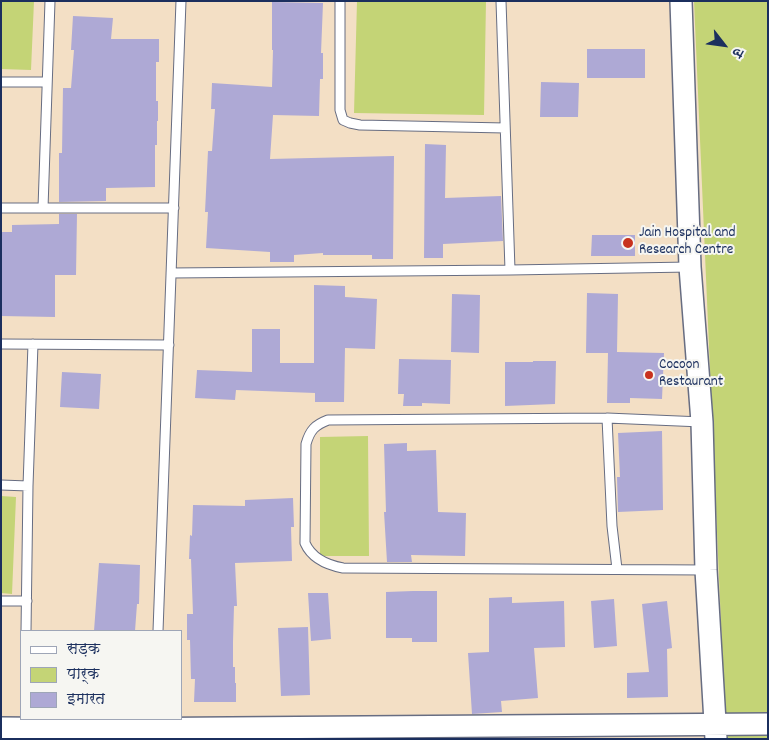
<!DOCTYPE html>
<html>
<head>
<meta charset="utf-8">
<style>
	body { margin:0 }
	#map { position:relative; width:769px; height:740px; overflow:hidden; background:#f3dfc5; font-family:Dekko,"Playpen Sans Deva",sans-serif }
	canvas { display:block }
	.frame { position:absolute; inset:0; border:2px solid #1b2f5e; pointer-events:none }
	.legend { position:absolute; left:20px; top:630px; width:162px; height:90px; box-sizing:border-box; background:#f6f6f2; border:1px solid #9ea6b7; margin:0; padding:6px 9px; list-style:none; font-size:15px; color:#1b2f5e }
	.legend li { display:flex; align-items:center; gap:10px; height:25px }
	.legend b { width:25px; border:1px solid #9ea6b7 }
	.north { position:absolute; left:699px; top:20px; width:50px; height:50px; -webkit-text-stroke:4px #f6f6f2; paint-order:stroke; rotate:120deg; font-size:14px; font-weight:700; line-height:20px; text-align:center; color:#1b2f5e }
	.north::after { content:''; display:block; margin:auto; width:18px; height:22px; background:#1b2f5e; clip-path:polygon(50% 0,100% 100%,50% 72%,0 100%) }
</style>
</head>
<body>
<div id="map">
<canvas width="769" height="740"></canvas>
<div class="frame"></div>
<ul class="legend">
<li><b style="height:6px;background:#fff"></b>सड़क</li>
<li><b style="height:14px;background:#c4d476"></b>पार्क</li>
<li><b style="height:14px;background:#aea9d5"></b>इमारत</li>
</ul>
<div class="north">उ</div>
</div>
<script>
const c = document.querySelector('canvas').getContext('2d');
c.lineJoin = 'round';
function fill(path, color) { c.fillStyle = color; c.fill(path, 'evenodd'); }
function trace(path, color, width, dash) { c.strokeStyle = color; c.lineWidth = width; c.lineCap = dash ? 'butt' : 'round'; c.setLineDash(dash || []); c.stroke(path); }
function write(font, color, halo, rows, align = 'center') {
  c.font = font + ' Dekko,sans-serif'; c.lineWidth = 4; c.setLineDash([]); c.textBaseline = 'middle'; c.strokeStyle = halo; c.fillStyle = color; for (const [text, x, y, turn = 0] of rows) {
    c.save(); c.translate(x, y); c.rotate((+turn || 0) * Math.PI / 180); c.textAlign = isNaN(turn) ? turn : align; if (halo) c.strokeText(text, 0, 0); c.fillText(text, 0, 0); c.restore();
  }
}
const green = new Path2D(`
	M1,1H34L31,70L1,69Z
	M357,1H486L484,115L354,113Z
	M694,1H768V739H726Z
	M368,436L369,556H320V437Z
	M1,496L16,497L12,594L1,593Z`);
const building = new Path2D(`
	M272,2L323,3L321,53H323V79H320L319,116L273,115L270,159L394,156L393,259H372V255H323V253L294,255V262H270V252L206,248L208,212H205L208,151H212L215,109H211L212,83L272,87L273,50H272Z
	M73,16L113,18L111,39H159V62H156V101H158V121H157V145H155V187L106,188V201L59,202V153H62L63,88H71L74,50H71Z
	M587,49H645V78H587Z
	M541,82L579,83L578,117H540Z
	M425,144L446,145L445,198L501,196L503,241L443,244V258H424Z
	M59,214H77L76,275H55V317L1,316V232H12V225L59,224Z
	M592,235H635V256H591Z
	M314,285L345,286V297L377,299L375,349L345,348L344,402H315V393L236,390L235,400L195,398L197,370L252,372V329H280V363H314Z
	M587,293L618,294L617,352L664,353L662,399L630,398V403H607L608,353H586Z
	M452,294L480,295L479,353L451,352Z
	M399,359L451,360L450,404L422,403V406H403L404,394H398Z
	M533,361H556L555,404L505,406V362H533Z
	M62,372L101,374L99,409L60,407Z
	M662,431L663,510L618,512L617,477H620L618,433Z
	M407,443V451L436,450L438,512L466,513L465,556L411,555L412,562H387L384,512H386L384,444Z
	M293,498L294,527H291L292,561L235,563L237,606H234L233,642V667H235V683H236V702H194L195,679H191L190,640H187V614H193L191,559H189L190,535L192,536L193,505L245,506V500Z
	M99,563L140,565L139,604H137L135,631H94Z
	M413,591H437V642H412V638H386V592Z
	M308,593H328L331,639L311,641Z
	M512,597V603L564,601L565,647L534,648L538,698L501,701L502,712L472,714L468,653L489,652V598Z
	M614,599L617,646L594,648L591,601Z
	M667,601L672,648L667,649L668,697L627,698V673L649,672L642,604Z
	M308,627L310,695L281,696L278,628Z`);
const service = new Path2D(`
	M340,1V110L343,120L350,123L360,125L505,128
	M501,1L510,270
	M1,82H47
	M1,208H174
	M43,208L50,1
	M171,273L510,270L690,267
	M1,344L169,345
	M607,418L612,526L617,569
	M702,422L607,418L328,420C315,425 310,430 306,444L305,543C312,559 327,565 343,568L706,570
	M1,485L28,486
	M1,601H27
	M26,631L28,486L33,344
	M158,631L181,1`);
const tertiary = new Path2D(`
	M681,1L690,267L702,422L706,570L716,739
	M1,728L96,729L768,724`);
const markers = [
	[628,243,6,"#c8321e"],
	[649,375,5,"#c8321e"]
];
const poiNames = [
	["Jain Hospital and",639,234],
	["Research Centre",639,251],
	["Cocoon",659,366],
	["Restaurant",659,383]
];
fill(green, '#c4d476');
fill(building, '#aea9d5');
trace(service, '#676d82', 11);
trace(tertiary, '#676d82', 24);
trace(service, '#fff', 9);
trace(tertiary, '#fff', 21);
for (const [x, y, r, color] of markers) { const dot = new Path2D(); dot.arc(x, y, r, 0, 2 * Math.PI); c.fillStyle = color; c.fill(dot); trace(dot, '#f6f6f2', 2); }
write('15px', '#1b2f5e', '#f6f6f2', poiNames, 'left');
</script>
</body>
</html>
